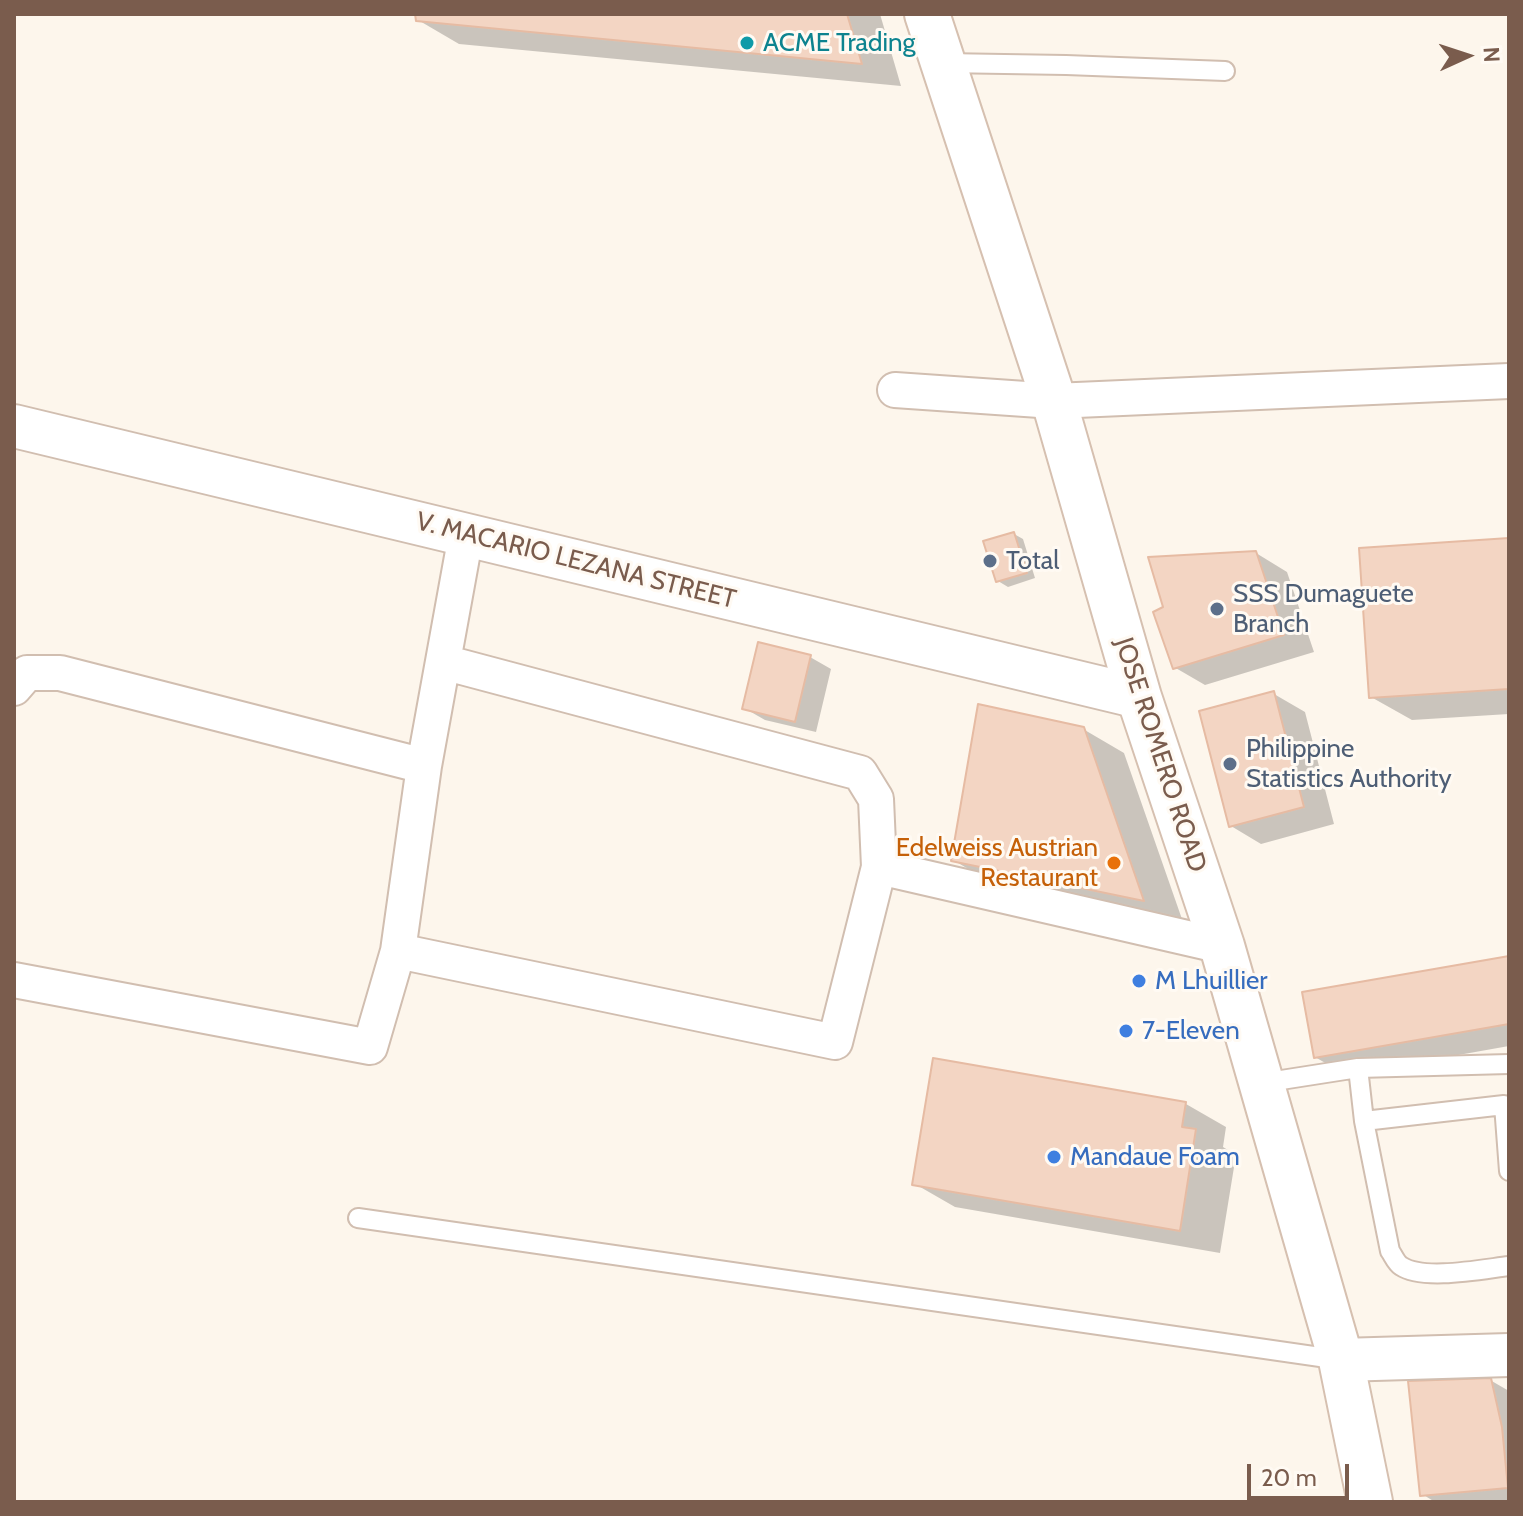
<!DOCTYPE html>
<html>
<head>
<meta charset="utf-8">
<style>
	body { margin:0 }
	#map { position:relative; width:1523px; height:1516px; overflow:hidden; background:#fdf6ec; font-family:Cabin,sans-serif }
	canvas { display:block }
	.frame { position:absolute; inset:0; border:16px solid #7a5c4d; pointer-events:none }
	.north { position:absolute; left:1427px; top:16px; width:80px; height:80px; -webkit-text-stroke:6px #fffaf3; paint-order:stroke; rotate:87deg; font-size:22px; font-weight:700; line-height:32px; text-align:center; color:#7a5c4d }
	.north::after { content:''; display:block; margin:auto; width:28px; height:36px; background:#7a5c4d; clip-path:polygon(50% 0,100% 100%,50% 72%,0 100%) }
	.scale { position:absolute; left:1247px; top:1464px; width:102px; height:36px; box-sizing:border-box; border:4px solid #7a5c4d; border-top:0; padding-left:10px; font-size:24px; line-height:28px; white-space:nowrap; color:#7a5c4d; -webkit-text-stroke:6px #fffaf3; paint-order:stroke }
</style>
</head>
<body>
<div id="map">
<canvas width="1523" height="1516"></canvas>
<div class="frame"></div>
<div class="north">N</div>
<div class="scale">20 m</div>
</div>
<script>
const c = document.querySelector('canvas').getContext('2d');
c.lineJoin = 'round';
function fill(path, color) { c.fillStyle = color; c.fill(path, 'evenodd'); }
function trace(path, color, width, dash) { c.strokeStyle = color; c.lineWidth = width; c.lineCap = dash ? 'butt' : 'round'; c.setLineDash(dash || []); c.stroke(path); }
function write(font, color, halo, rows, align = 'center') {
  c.font = font + ' Cabin,sans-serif'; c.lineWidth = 6; c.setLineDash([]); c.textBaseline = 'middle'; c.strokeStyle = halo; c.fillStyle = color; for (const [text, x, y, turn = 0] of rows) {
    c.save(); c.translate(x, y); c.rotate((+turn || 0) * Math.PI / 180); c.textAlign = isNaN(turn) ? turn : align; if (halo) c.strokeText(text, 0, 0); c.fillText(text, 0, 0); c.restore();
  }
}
const shadow = new Path2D(`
	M417,14H880L901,86L459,44L418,20Z
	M1014,534L1023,539L1035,578L1008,587L998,581Z
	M1509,540V714L1412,720L1371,697Z
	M1256,553L1287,572L1314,652L1205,685L1174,667Z
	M810,657L831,669L816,732L765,720L744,708Z
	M1274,694L1305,712L1334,824L1261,844L1231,826Z
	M1083,729L1124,753L1183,922L994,884L953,860Z
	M1509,958V1046L1346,1075L1315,1057Z
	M1186,1104L1226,1127L1223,1147L1236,1155L1220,1253L955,1207L915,1184Z
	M1490,1380L1509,1391V1502H1435L1422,1494Z`);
const building = new Path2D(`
	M415,14H847L862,64L416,21Z
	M1014,532L1027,573L996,582L983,541Z
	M1509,538V689L1369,698L1359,548Z
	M1256,551L1284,635L1173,669L1153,612L1163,607L1148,557Z
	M758,642L811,655L795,722L742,709Z
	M1274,691L1304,807L1229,827L1199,711Z
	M978,704L1084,727L1144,901L951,861Z
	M1509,956V1024L1314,1058L1302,992Z
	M933,1058L1186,1102L1182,1127L1196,1129L1180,1231L912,1185Z
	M1491,1378L1502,1427L1508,1488L1420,1496L1408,1381Z`);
const service = new Path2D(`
	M943,63L1066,65L1225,71
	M1358,1068L1364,1121L1390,1251C1393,1255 1396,1263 1401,1266C1423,1281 1483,1269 1509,1266
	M1262,1083L1358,1068L1509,1064
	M1364,1121L1504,1105L1509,1171
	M358,1218L1341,1360`);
const minor = new Path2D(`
	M895,390L1054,401L1509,381
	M443,662L860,773L876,799L879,867
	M14,688L27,673H60L424,766
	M398,951L835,1042L879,867L1222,946
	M14,980L370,1047L398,951L424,766L466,535`);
const tertiary = new Path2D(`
	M14,426L1139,697
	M1341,1360L1509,1355`);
const secondary = new Path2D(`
	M927,14L1054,401L1139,697L1222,946L1341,1360L1370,1502`);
const markers = [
	[747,43,8,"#0f9aa8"],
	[990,561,8,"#5c6f8a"],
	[1217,609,8,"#5c6f8a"],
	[1230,764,8,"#5c6f8a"],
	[1114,863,8,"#e8710a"],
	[1139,981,8,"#3f7fe0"],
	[1126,1031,8,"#3f7fe0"],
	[1054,1157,8,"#3f7fe0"]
];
const cultureNames = [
	["ACME Trading",763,43]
];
const streetNames = [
	["V. MACARIO LEZANA STREET",576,561,14],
	["JOSE ROMERO ROAD",1160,755,72]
];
const serviceNames = [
	["Total",1006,561],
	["SSS Dumaguete",1233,594],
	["Branch",1233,624],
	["Philippine",1246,749],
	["Statistics Authority",1246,779]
];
const foodNames = [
	["Edelweiss Austrian",1098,848],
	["Restaurant",1098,878]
];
const shopNames = [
	["M Lhuillier",1155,981],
	["7-Eleven",1142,1031],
	["Mandaue Foam",1070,1157]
];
fill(shadow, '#0003');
fill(building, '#f3d5c3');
trace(building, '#e6bba3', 2);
trace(service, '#d1beb0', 22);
trace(minor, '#d1beb0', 38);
trace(tertiary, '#d1beb0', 46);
trace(secondary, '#d6c0b0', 48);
trace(service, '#fff', 18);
trace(minor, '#fff', 34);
trace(tertiary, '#fff', 42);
trace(secondary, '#fff', 44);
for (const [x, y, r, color] of markers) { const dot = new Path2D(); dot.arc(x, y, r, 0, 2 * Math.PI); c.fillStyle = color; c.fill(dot); trace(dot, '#fffaf3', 3); }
write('26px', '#0d838f', '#fffaf3', cultureNames, 'left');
write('26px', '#7a5c4d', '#fffaf3', streetNames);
write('26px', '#4e5e75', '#fffaf3', serviceNames, 'left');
write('26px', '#c56008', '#fffaf3', foodNames, 'right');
write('26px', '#366cbe', '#fffaf3', shopNames, 'left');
</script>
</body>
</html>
